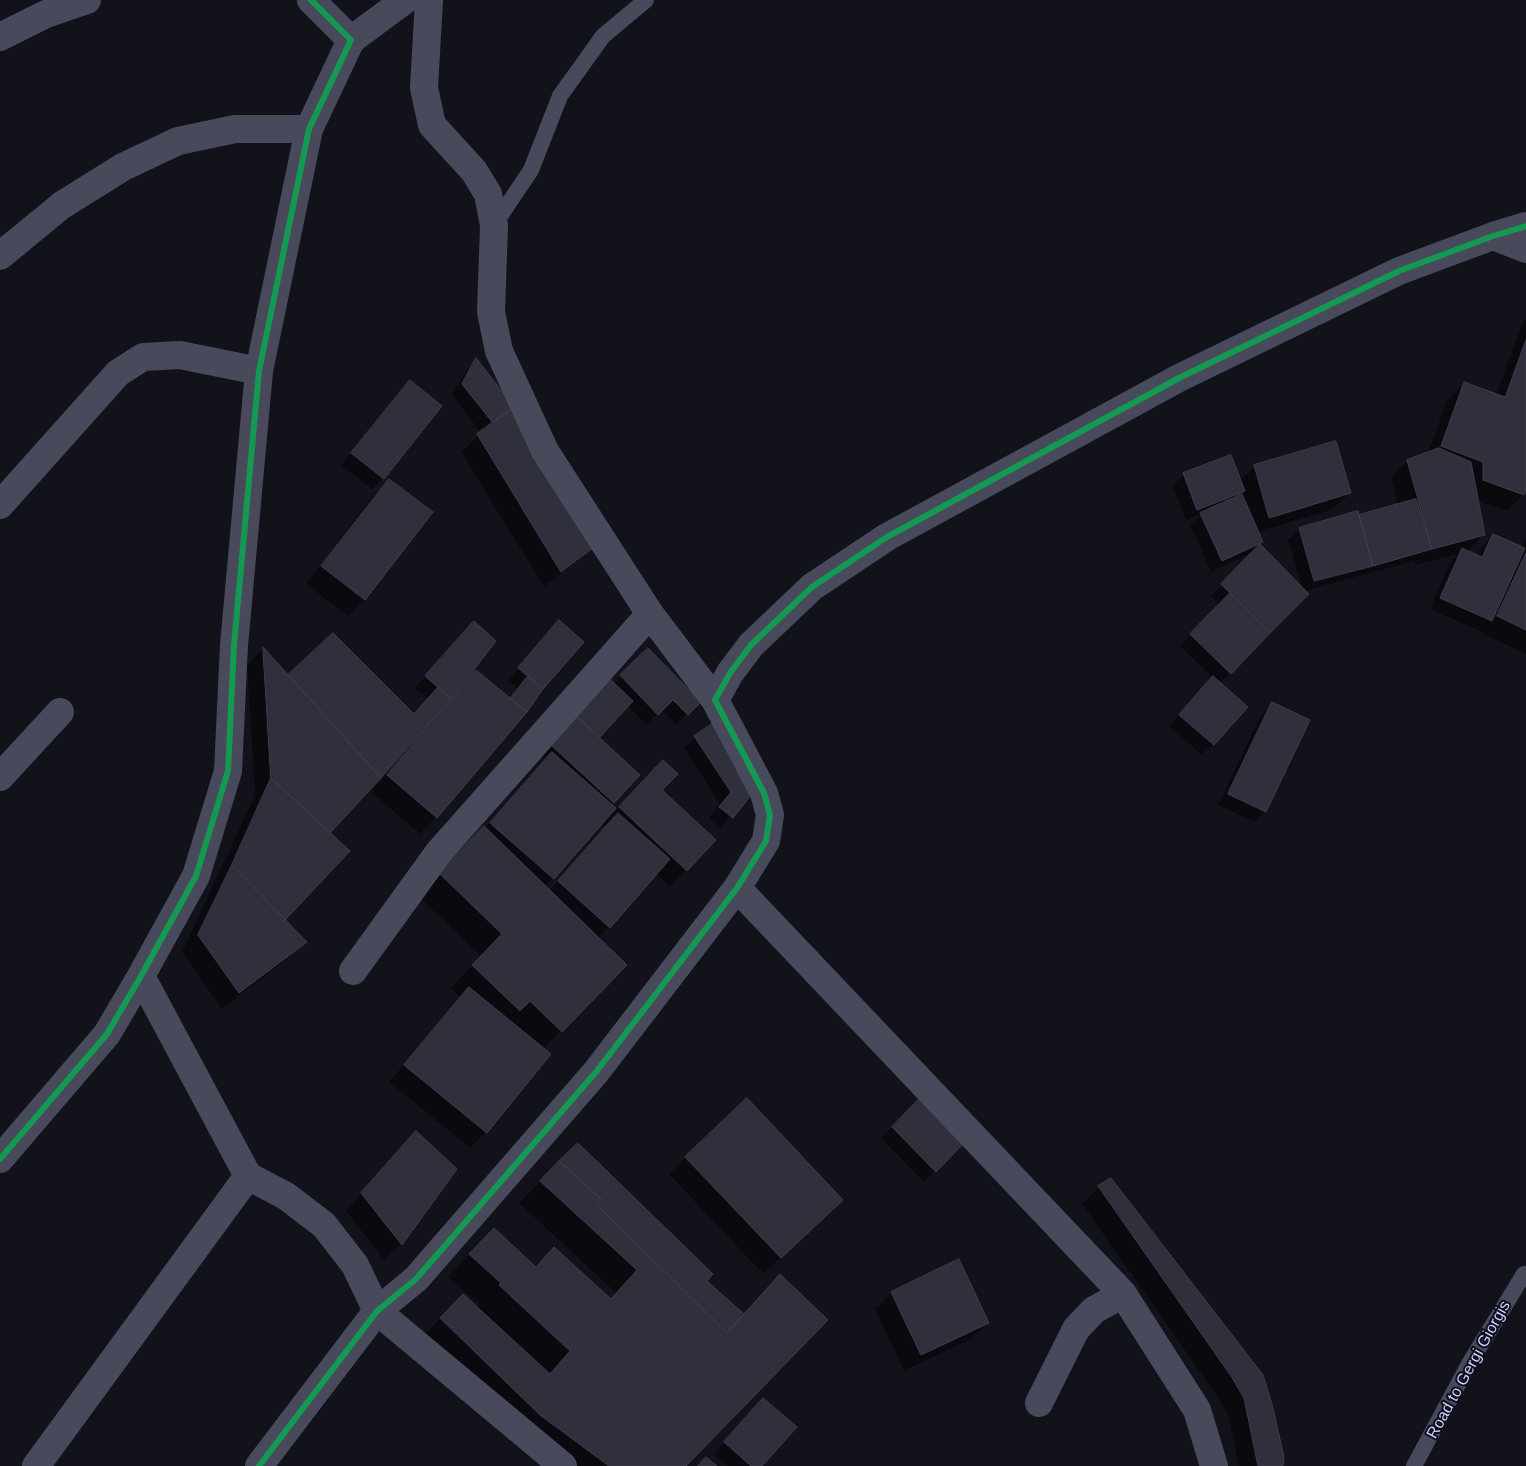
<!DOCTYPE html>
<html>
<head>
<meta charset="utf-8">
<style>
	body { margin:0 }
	canvas { display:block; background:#12121b }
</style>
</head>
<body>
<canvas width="1526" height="1466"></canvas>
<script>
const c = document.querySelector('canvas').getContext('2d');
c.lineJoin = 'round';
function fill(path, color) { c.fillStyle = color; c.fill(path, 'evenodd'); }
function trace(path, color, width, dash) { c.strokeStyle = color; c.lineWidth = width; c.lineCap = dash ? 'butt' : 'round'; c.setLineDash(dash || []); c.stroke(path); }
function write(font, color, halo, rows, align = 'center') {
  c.font = font + ' Arial,sans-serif'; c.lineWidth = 4; c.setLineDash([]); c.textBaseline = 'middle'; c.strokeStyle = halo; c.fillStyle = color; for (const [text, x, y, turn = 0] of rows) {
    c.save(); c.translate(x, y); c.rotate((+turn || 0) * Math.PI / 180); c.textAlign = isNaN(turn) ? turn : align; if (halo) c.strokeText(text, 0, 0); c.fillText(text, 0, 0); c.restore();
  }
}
const shadow = new Path2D(`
	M1526,319V487L1523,495L1507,511L1477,501L1484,535L1467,552L1477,556L1482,547L1493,536L1520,548L1526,539V654L1481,633L1482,632L1430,609L1451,561L1458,554L1416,565L1414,561L1305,591L1308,594L1220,683L1213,744L1202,755L1169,726L1213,678L1180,646L1220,605L1211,596L1255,551L1211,572L1190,525L1201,514L1186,520L1173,486L1184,474L1240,481L1255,466L1350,493L1333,509L1258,532L1262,542L1259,545L1302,588L1288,540L1300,529L1358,516L1398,505L1391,478L1407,461L1428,453L1447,400L1464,384L1496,395L1523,322Z
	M476,360L596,543L579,560L544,587L461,452L481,433L452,395L466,371Z
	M410,381L440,406L383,478L372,489L341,465L399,392Z
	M389,480L364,599L348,616L306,584L372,497Z
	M463,633L461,684L463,685L476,672L510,700L518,689L508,680L548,633L582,642L436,817L420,834L371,792L386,773L385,772L328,833L284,920L305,942L288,958L222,1009L182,952L255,795L247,665L263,649L288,676L413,715L428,699L415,688Z
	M648,649L699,702L676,725L662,710L646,725L627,705L598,737L638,775L611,805L553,878L544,886L549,891L606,827L603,824L646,778L661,790L686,870L670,887L656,874L598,938L561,1031L543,1049L486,1132L470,1148L389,1082L460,997L451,988L481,956L418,896L485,828L545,760L541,757L600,693L613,684Z
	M1272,704L1265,811L1254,822L1218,805L1261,715Z
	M695,737L753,790L721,828L709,818L720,804L684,748Z
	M921,1099L964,1142L924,1182L881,1138Z
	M416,1133L455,1169L401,1244L384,1260L346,1211L399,1149Z
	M686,1157L825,1216L763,1274L669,1174Z
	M560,1161L743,1315L780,1276L684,1466H557L419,1341L441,1317L477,1309L480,1305L448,1277L472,1252L535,1267L554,1249L610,1300L616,1293L519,1203Z
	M1110,1180L1262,1375L1282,1466H1239L1228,1415L1215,1393L1082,1204L1099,1187Z
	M892,1293L988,1323L971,1339L904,1371L875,1309Z
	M752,1410L761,1466H728L714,1454Z`);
const building = new Path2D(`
	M1526,340V491L1524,495L1483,480V462L1441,446L1464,382L1505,397Z
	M476,358L514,407L493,423L462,384Z
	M410,380L442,406L384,479L351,453Z
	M514,407L598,544L561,572L477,434Z
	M1336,441L1351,493L1269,518L1254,465Z
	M1439,448L1471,462L1485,535L1432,549L1407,460Z
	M1231,455L1245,491L1197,510L1183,473Z
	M389,479L433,512L365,600L321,566Z
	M1242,494L1263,542L1222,561L1200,513Z
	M1416,499L1432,549L1373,566L1359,515Z
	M1358,511L1373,566L1314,581L1299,528Z
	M1493,534L1525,548L1492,621L1440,598L1462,548L1482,557Z
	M1260,544L1309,594L1270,633L1221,584Z
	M1526,553V630L1497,616Z
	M1230,593L1270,633L1231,674L1190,634Z
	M559,620L584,642L543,689L518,668Z
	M474,621L496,641L451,699L425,676Z
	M333,633L414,714L438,687L451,699L381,778L288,675Z
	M263,647L381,778L330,833L271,778Z
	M648,648L701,702L688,715L673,700L658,715L620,675Z
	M476,670L527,712L437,818L387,775Z
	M528,676L543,689L527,712L510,699Z
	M1213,676L1248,707L1214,745L1179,715Z
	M611,680L633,701L600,737L577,717Z
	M1272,702L1310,720L1266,812L1228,794Z
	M577,717L640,775L614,803L551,745Z
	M712,724L755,790L733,818L719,807L731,792L694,736Z
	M552,752L616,808L554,879L490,823Z
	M663,760L678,774L662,790L716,840L687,871L619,807Z
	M271,778L350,851L285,920L232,865Z
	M618,813L670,859L610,928L558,881Z
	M484,826L627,965L562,1032L530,1001L520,1011L472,965L502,934L439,873Z
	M232,865L307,942L239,993L198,935Z
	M469,987L551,1054L487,1133L404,1065Z
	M921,1097L965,1142L936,1172L892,1127Z
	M747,1098L843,1200L781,1258L685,1157Z
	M416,1131L457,1169L402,1245L361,1193Z
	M578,1143L713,1274L707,1281L744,1314L727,1333L597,1205L602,1200L559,1161Z
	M559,1161L602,1200L597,1205L727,1333L780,1274L828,1320L686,1466H609L540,1415L440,1318L463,1294L550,1374L570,1351L499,1285L501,1283L469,1254L494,1228L536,1267L554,1247L611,1299L637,1270L540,1181Z
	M1111,1178L1263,1375L1272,1404L1284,1457L1283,1466H1258L1244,1398L1231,1376L1098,1186Z
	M959,1259L989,1323L921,1355L891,1292Z
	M763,1398L797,1427L762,1466H751L724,1442Z
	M706,1457L717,1466H698Z`);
const lane = new Path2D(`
	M494,225L531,170L560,96L603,36L646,0
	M1414,1466L1469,1364L1524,1274`);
const street = new Path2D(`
	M429,0L424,88L432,125L474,171L488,194L494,225L491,312L499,351L545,451L650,614L715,700
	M0,37L46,14L87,0
	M351,40L405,0
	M1493,236L1526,249
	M0,256L62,205L123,167L178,141L235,129H309
	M0,505L118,373L143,357L180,355L259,371
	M0,777L60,712
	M737,888L1123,1294L1197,1410L1214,1466
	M353,971L439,852L650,614
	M141,976L248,1176L286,1196L324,1225L355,1265L377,1311L563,1466
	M0,1159L107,1034L141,976L196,876L228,771L234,645L259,371L309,129L351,40L311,0
	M1039,1403L1076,1329L1094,1310L1123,1294
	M36,1466L248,1176
	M259,1466L377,1311L416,1279L596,1072L737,888L766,841L770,815L764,793L715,700L730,673L751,645L812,587L887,537L1179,378L1399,271L1493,236L1526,226`);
const cycleway = new Path2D(`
	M0,1159L107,1034L141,976L196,876L228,771L234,645L259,371L309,129L351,40L311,0
	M259,1466L377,1311L416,1279L596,1072L737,888L766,841L770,815L764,793L715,700L730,673L751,645L812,587L887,537L1179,378L1399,271L1493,236L1526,226`);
const streetNames = [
	["Road to Gergi Giorgis",1469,1370,-61]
];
fill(shadow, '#0007');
fill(building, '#30303d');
trace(building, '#3e3c4e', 1);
trace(lane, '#48495b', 16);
trace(street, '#48495b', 28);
trace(cycleway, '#139951', 6);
write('16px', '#d1d0fb', '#0f0e1f', streetNames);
</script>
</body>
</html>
